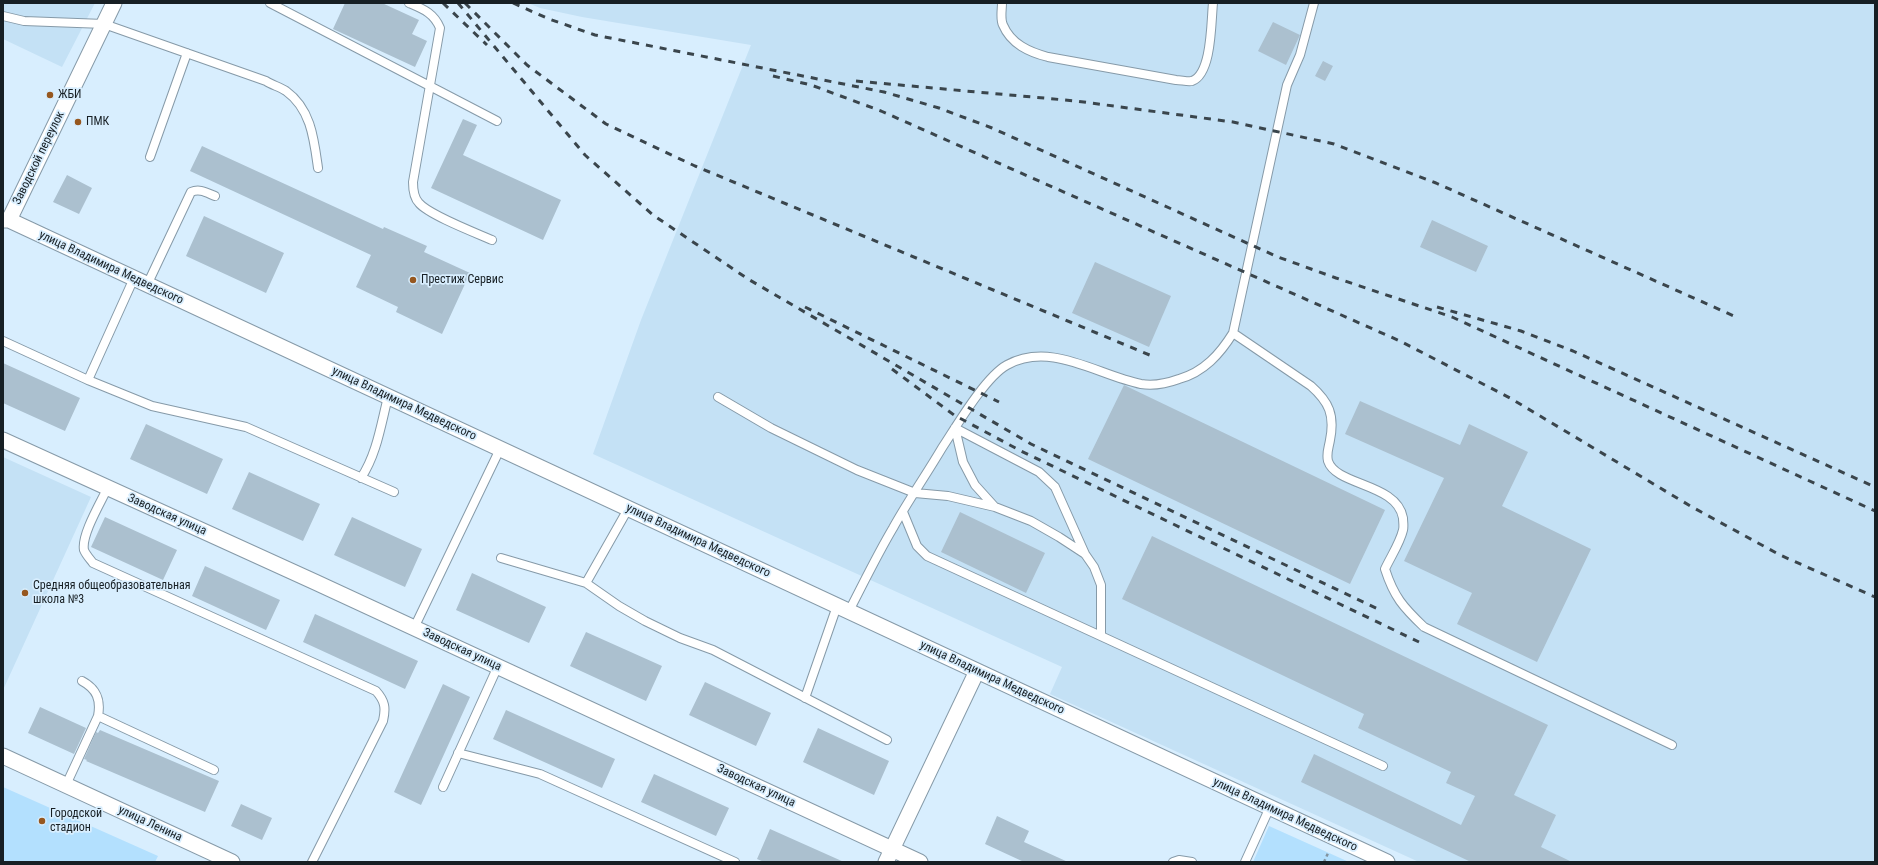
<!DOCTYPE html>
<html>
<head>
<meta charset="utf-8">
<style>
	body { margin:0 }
	#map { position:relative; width:1878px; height:865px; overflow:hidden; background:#d8eefe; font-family:"Roboto Condensed",sans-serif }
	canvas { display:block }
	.frame { position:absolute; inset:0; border:4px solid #171f24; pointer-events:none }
</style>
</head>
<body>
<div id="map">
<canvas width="1878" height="865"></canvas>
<div class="frame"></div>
</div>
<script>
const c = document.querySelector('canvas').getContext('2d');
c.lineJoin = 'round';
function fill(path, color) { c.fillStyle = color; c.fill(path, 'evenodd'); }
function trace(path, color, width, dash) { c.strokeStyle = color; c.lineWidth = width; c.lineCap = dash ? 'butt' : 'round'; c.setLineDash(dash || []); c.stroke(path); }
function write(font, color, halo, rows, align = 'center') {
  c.font = font + ' "Roboto Condensed",sans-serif'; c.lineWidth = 3.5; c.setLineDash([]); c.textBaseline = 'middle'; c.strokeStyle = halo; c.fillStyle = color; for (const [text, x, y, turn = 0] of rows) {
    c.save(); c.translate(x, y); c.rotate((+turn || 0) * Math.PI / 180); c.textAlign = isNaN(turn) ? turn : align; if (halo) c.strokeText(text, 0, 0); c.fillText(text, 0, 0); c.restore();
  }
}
const built = new Path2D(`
	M3,3H95L62,67L3,39Z
	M528,3H1875V862H1419L1050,694L1062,667L593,454L641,320L751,45L582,17L540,8Z
	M3,457L91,497L3,690Z`);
const green = new Path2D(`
	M3,787L158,856L155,862H3Z
	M1269,826L1349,862H1253Z`);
const building = new Path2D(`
	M345,3H382L419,20L412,34L427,41L415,67L333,29Z
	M1273,22L1300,35L1286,65L1258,51Z
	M1323,61L1333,66L1325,81L1315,76Z
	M463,119L477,125L463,155L561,200L543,240L431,188Z
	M202,146L383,229L384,227L427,246L424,252L470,273L442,334L396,312L398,307L356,287L371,255L190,171Z
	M67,175L92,188L79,214L53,202Z
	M204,216L284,253L266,293L186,256Z
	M1432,220L1488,246L1476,272L1420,247Z
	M1095,262L1171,296L1149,347L1072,313Z
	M3,363L80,398L65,431L3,403Z
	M1124,385L1385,510L1350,584L1088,459Z
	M1360,401L1460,445L1469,424L1528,452L1502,506L1591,549L1537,662L1457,624L1472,593L1404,561L1444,478L1345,434Z
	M146,424L223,459L207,494L130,459Z
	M249,472L320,504L303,541L232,509Z
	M960,512L1045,553L1026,593L941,552Z
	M105,517L177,550L163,580L91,547Z
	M352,517L422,549L405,587L334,555Z
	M1152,536L1548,725L1514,795L1556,815L1541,847L1572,862H1471L1301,782L1314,754L1461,825L1475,796L1446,783L1451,772L1358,728L1364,714L1122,599Z
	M205,566L280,600L266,630L192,596Z
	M472,573L546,607L529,643L456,610Z
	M315,614L418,661L405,689L303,642Z
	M586,632L662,666L646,701L570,666Z
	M705,682L771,713L756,746L689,715Z
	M443,684L470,697L421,805L394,792Z
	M40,707L86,728L74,754L28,733Z
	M506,710L615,759L602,788L493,739Z
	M818,728L889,761L874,795L803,762Z
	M100,730L219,781L205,812L86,761L87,760L84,759L96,732L98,733Z
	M654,774L729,808L716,836L641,802Z
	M241,804L272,818L262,840L231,826Z
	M997,816L1029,831L1024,842L1068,862H1024L985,844Z
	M770,829L844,862H764L757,859Z`);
const path = new Path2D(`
	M1324,862L1329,851`);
const service = new Path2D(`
	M270,3L497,121
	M409,3C423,9 434,13 440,28L413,182C413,189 414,198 419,203C429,215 476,233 492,240
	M1002,3C1002,10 1000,19 1003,25C1011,44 1029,52 1048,57L1176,80C1181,80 1188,82 1192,81C1212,74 1211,22 1213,3
	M3,16L24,21L104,24L266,81C272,85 280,87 286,91C311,109 314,139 318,168
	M150,157L187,53
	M147,285L191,192C200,188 207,193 215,196
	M1233,333L1311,386C1329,402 1335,415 1330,440C1329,447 1326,453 1328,461C1336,486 1397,483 1403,518C1403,522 1404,526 1403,530C1400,543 1391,556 1385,569C1394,597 1403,607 1424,627L1672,745
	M3,341L88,380L134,278
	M88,380L152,406L246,427L394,492
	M718,397L771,428L857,470L915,493L948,496L995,507L1031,521L1059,537L1085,554L1094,567L1101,585V636
	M361,478C377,454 381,424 388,397
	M108,487C101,502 81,535 84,550C86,555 90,559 93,563L376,691C385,701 386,708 383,721L312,862
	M994,506L975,485L963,462L955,428L1039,472L1055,487L1085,554
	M628,509L586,583L619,606L645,621L680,638L713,650L887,740
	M903,512L917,546L927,556L1383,766
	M501,558L586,583
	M849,611C863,584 877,555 893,528C908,501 926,475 942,448C956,427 985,377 1007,365C1051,341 1097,375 1141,384C1153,386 1168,383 1179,379C1204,372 1220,354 1233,333L1287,85L1300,55L1314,3
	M414,628L500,449
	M805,698L837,606
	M98,716L214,770
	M458,753L540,774L735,862
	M66,785L98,716C101,700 97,689 82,681
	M443,787L498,666
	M1173,862L1179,860L1192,862
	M1245,862L1270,807`);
const minor = new Path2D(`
	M3,220H9L114,3
	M9,220L1387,862
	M3,440L315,582L920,862
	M3,756L232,862
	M886,862L977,671`);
const rail = new Path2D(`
	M443,3L487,45
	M458,3L585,155L653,215L748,279L1031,444L1378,609
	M465,3L527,65L606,124L695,166L1152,356
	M513,3L549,19L595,35L884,92L939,108L992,128L1278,257L1336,278L1452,317L1875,511
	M773,76L811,85L881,111L1400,341L1510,398L1692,507L1780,555L1875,597
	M856,81L1076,101L1233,122L1334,144L1436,183L1734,316
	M805,307L999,402
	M1437,307L1521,331L1573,351L1875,487
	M892,369L954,415L1021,451L1419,642`);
const markers = [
	[50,95,4,"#96571f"],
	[78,122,4,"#96571f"],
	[413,280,4,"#96571f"],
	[25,593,4,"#96571f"],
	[42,821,4,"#96571f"]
];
const poiNames = [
	["ЖБИ",58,95],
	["ПМК",86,122],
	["Престиж Сервис",421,280],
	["Cредняя общеобразовательная",33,586],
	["школа №3",33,600],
	["Городской",50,814],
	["стадион",50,828]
];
const streetNames = [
	["Заводской переулок",39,158,-64],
	["улица Владимира Медведского",111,268,25],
	["улица Владимира Медведского",404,404,25],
	["Заводская улица",167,515,24],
	["улица Владимира Медведского",698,541,25],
	["Заводская улица",462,650,25],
	["улица Владимира Медведского",992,678,25],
	["Заводская улица",756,786,25],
	["улица Владимира Медведского",1285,815,25],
	["улица Ленина",150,824,25]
];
fill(built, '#c4e1f5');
fill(green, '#b3e0fe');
fill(building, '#abc0cf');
trace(service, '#869aa8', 10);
trace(minor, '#869aa8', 17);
trace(path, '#83939e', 2.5, [3, 3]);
trace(service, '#fff', 8);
trace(minor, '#fff', 15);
trace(rail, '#3a454c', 3, [7, 7]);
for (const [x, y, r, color] of markers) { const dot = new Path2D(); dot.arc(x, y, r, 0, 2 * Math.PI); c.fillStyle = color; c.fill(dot); trace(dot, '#d8eefe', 1.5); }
write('12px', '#171f24', '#d8eefe', poiNames, 'left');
write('12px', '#171f24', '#d8eefe', streetNames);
</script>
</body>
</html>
